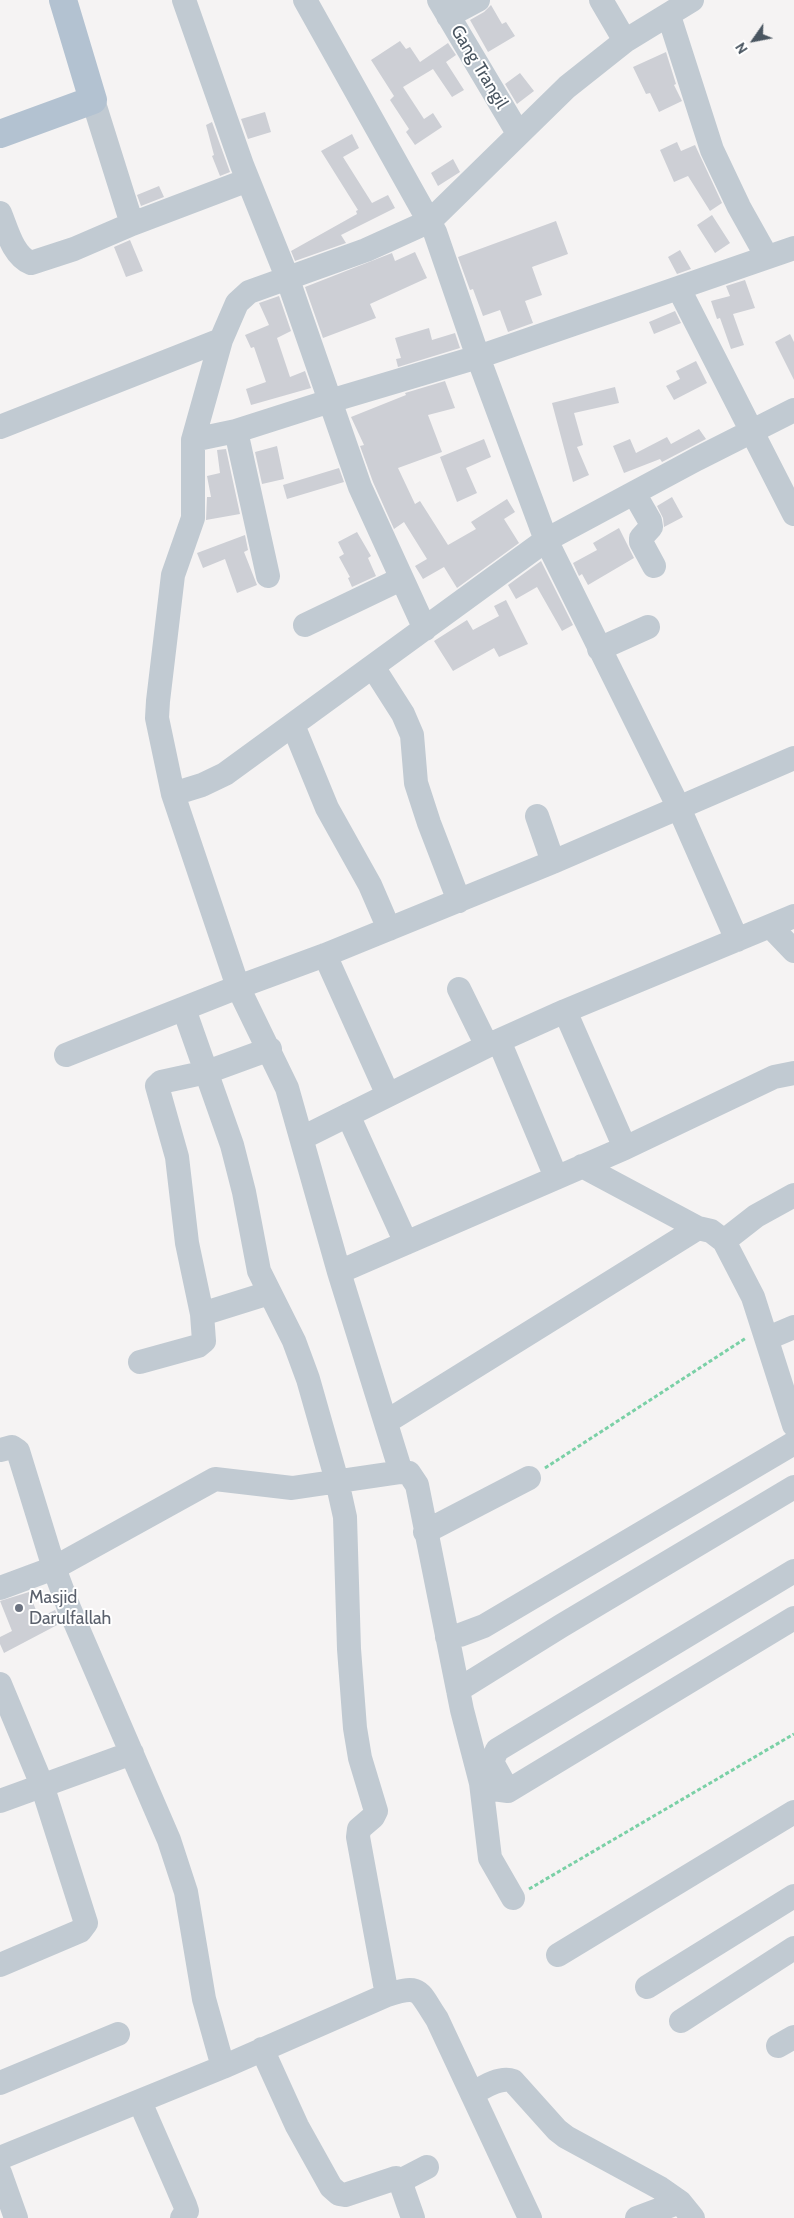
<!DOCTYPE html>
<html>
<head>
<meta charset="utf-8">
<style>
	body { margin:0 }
	#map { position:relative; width:794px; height:2218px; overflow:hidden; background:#f5f3f3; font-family:Cabin,sans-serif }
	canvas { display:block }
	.north { position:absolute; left:729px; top:15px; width:50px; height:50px; -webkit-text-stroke:4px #fff; paint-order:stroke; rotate:237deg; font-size:14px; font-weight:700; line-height:20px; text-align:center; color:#4a5661 }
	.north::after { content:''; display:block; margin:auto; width:18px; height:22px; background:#4a5661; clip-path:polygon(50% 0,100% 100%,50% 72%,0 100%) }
</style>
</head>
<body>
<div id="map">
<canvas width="794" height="2218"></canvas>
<div class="north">N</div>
</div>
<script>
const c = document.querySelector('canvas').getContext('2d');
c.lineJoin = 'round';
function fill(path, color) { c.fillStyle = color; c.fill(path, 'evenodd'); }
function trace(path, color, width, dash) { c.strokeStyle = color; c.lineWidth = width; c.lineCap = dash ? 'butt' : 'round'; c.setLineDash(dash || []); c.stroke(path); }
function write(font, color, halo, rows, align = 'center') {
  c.font = font + ' Cabin,sans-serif'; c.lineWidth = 4; c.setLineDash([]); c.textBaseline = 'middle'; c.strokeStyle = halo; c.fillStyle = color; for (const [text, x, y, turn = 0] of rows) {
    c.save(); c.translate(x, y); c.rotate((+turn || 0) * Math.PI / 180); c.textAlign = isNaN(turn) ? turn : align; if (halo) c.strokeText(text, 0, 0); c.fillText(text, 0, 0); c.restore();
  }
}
const building = new Path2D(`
	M491,5L502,24L506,22L515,36L488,52L470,20L484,12Z
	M400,41L406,49L410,47L420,62L448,43L456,55L446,62L464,90L452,97L433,69L403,87L424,119L433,113L442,127L415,145L406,132L409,129L390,100L394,96L371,60Z
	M666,52L676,84L674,85L682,101L659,112L650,93L646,94L633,67Z
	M520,73L534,91L517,104L505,84Z
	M265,112L271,132L248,139L241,119Z
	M212,122L230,172L220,176L212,156L214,155L206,125Z
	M352,134L359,148L343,157L372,203L388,195L395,208L341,235L346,243L295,261L291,251L357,214L356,211L358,210L321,151Z
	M677,142L681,151L695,145L722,203L710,211L688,176L674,182L660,150Z
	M453,159L460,172L438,186L431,173Z
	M159,186L164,197L141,206L137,195Z
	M712,215L730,243L715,253L697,225Z
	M556,221L568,254L532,267L542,295L525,301L533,323L508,332L500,310L483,316L473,289L470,290L458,257Z
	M130,240L143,271L126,277L114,247Z
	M680,250L691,269L677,274L668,257Z
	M415,252L427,278L370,304L376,318L323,338L305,287L392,253L395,261Z
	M745,280L755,308L733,314L744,345L731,349L720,318L717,319L711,301L730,296L726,286Z
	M279,296L291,331L277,338L290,377L305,371L311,388L251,405L246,389L266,382L254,347L251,348L245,335L269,325L259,303Z
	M675,311L681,323L654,334L649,322Z
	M429,328L432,340L455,333L460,348L398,367L396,359L401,358L395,338Z
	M790,334L794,342V380L775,342Z
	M696,361L707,383L674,400L666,386L680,379L676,371Z
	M445,381L455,408L428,415L442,452L398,468L415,504L420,501L448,545L476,529L471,522L507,499L515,512L504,519L519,543L457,588L444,567L423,579L415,566L427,559L404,522L394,529L373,482L360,446L364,445L351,417L406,395L405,393Z
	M615,387L619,403L574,413L583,445L577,447L589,475L573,482L552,403Z
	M699,429L706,439L662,462L660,459L624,473L613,446L630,439L636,453L667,437L671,444Z
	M484,439L491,457L466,468L477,493L457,502L440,457Z
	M277,446L284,479L262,484L255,452Z
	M226,449L240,514L206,520L207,497H211L207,476L220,473L217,450Z
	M339,468L344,482L287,499L283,485Z
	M672,497L683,517L664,527L663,518L657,506Z
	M619,528L634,558L588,585L582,574L579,576L573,563L597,550L593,543Z
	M357,532L371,556L368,558L376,576L352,587L348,578L350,577L339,557L344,554L338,542Z
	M245,535L248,550L244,552L257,585L237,593L225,559L203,568L197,553Z
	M541,561L573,625L562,631L537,587L516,599L508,585Z
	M506,600L528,644L499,657L494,648L453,671L434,641L467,620L473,630L499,616L494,606Z
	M29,1592L39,1618L55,1610L61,1623L4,1653L0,1644V1637L12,1631L0,1601Z`);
const path = new Path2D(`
	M545,1468L746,1338
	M529,1889L794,1734`);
const minor = new Path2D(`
	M184,0L242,165L287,277L360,487L425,629
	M305,0L435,232L478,357L546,540L679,808L737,940
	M439,0L518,133
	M601,0L625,41
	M448,16L478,0
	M669,16L712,150L739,207L767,257
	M0,213C7,230 13,256 31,263L74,249L132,224L93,100
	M132,224L248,180
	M679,289L794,514
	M0,427L221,340
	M236,431L268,576
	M193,440L236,431L330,401L478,357L794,248
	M634,493L650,521L651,527L641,538V542L654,566
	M305,625L401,579
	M599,649L648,627
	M373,667L403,714L412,735L416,783L429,823L459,901
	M293,725L327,808L370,885L389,929
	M173,794L202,785L225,774L546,540L697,459L794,410
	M537,816L553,862
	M771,927L794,951
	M325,955L388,1095
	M459,989L487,1046
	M184,1009L232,1145L244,1192L259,1271L294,1341L308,1379L337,1481L345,1517L349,1649L355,1728L360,1758L376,1811L373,1817L359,1829L358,1837L387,1995
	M565,1011L625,1148
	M499,1041L556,1177
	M66,1055L238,987L325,955L553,862L794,758
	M348,1115L406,1243
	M302,1138L487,1046L565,1011L794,916
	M582,1166L698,1228L711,1231L724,1241L753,1297L794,1425
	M724,1241L756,1216L794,1195
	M339,1272L625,1148L774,1077L794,1073
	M202,1314L269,1293
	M768,1338L794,1327
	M140,1362L198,1346L204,1341L202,1314L187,1243L177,1157L157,1086L161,1082L207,1072L270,1049
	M386,1422L698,1228
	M0,1450L12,1447L18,1451L54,1568L69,1608L169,1840L186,1892L204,1999L223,2067
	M425,1532L529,1478
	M0,1588L54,1568L215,1479L292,1488L401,1472
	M447,1637L460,1635L484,1626L794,1443
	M0,1684L42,1785L86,1923L80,1931L0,1965
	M458,1690L561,1626L794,1487
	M493,1789L508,1791L794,1618
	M508,1791L492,1762L497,1750L794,1571
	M0,1801L132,1753
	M513,1898L490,1858L481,1783L462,1710L417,1485L409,1473L401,1472L339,1272L287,1088L238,987L173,794L157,718L158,701L173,575L193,518V440L221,340L237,303L249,292L366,250L430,221L567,87L625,41L692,0
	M558,1955L794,1812
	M647,1987L794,1896
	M681,2021L794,1948
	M778,2046L794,2037
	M262,2049L297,2126L331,2187L339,2194L345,2195L396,2178L400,2181L413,2218
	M0,2083L118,2034
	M472,2094C482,2088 500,2076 513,2081L557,2130L566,2137L660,2188L680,2202
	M140,2102L185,2205L187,2211L182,2218
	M0,2158L223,2067L387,1995C422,1984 418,1991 437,2019L530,2218
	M0,2173L16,2218
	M400,2181L427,2167
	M637,2218L680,2202L693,2218`);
const major = new Path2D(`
	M0,134L93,100L63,0`);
const markers = [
	[19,1608,5,"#6b7280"]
];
const streetNames = [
	["Gang Trangil",479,67,59]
];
const worshipNames = [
	["Masjid",29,1598],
	["Darulfallah",29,1619]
];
fill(building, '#cdcfd5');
trace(path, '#7ad0a6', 3, [4, 2.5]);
trace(minor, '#c1cad2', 24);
trace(major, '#b3c2d1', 28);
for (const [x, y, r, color] of markers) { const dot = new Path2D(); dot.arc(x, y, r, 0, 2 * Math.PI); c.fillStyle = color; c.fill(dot); trace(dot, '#fff', 2); }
write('18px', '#4a5661', '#fff', streetNames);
write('18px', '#5b616d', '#fff', worshipNames, 'left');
</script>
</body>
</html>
